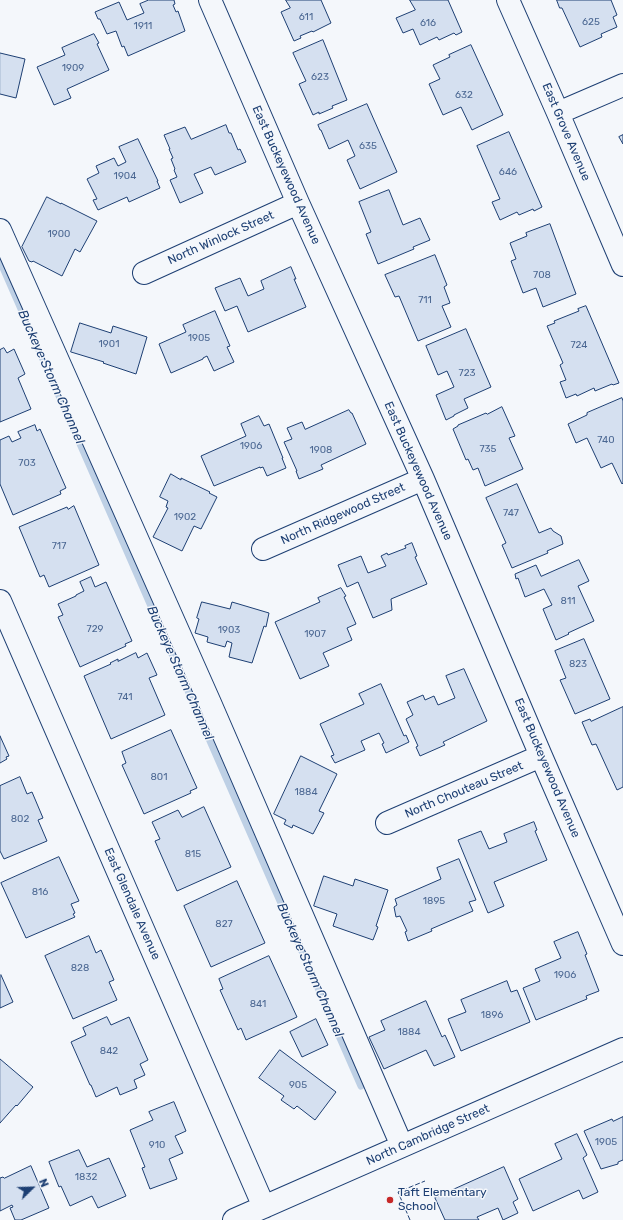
<!DOCTYPE html>
<html>
<head>
<meta charset="utf-8">
<style>
	body { margin:0 }
	#map { position:relative; width:623px; height:1220px; overflow:hidden; background:#f4f7fb; font-family:Rubik,sans-serif }
	canvas { display:block }
	.north { position:absolute; left:12px; top:1168px; width:40px; height:40px; -webkit-text-stroke:3px #f4f7fb; paint-order:stroke; rotate:67deg; font-size:11px; font-weight:700; line-height:16px; text-align:center; color:#1d3f73 }
	.north::after { content:''; display:block; margin:auto; width:14px; height:18px; background:#1d3f73; clip-path:polygon(50% 0,100% 100%,50% 72%,0 100%) }
</style>
</head>
<body>
<div id="map">
<canvas width="623" height="1220"></canvas>
<div class="north">N</div>
</div>
<script>
const c = document.querySelector('canvas').getContext('2d');
c.lineJoin = 'round';
function trace(path, color, width, dash) { c.strokeStyle = color; c.lineWidth = width; c.lineCap = dash ? 'butt' : 'round'; c.setLineDash(dash || []); c.stroke(path); }
function fill(path, color) { c.fillStyle = color; c.fill(path, 'evenodd'); }
function write(font, color, halo, rows, align = 'center') {
  c.font = font + ' Rubik,sans-serif'; c.lineWidth = 3; c.setLineDash([]); c.textBaseline = 'middle'; c.strokeStyle = halo; c.fillStyle = color; for (const [text, x, y, turn = 0] of rows) {
    c.save(); c.translate(x, y); c.rotate((+turn || 0) * Math.PI / 180); c.textAlign = isNaN(turn) ? turn : align; if (halo) c.strokeText(text, 0, 0); c.fillText(text, 0, 0); c.restore();
  }
}
const stream = new Path2D(`
	M0,261L361,1086`);
const building = new Path2D(`
	M149,0H174L175,4L173,5L176,12L178,11L185,31L128,56L124,46L122,47L116,31L107,34L100,19H98L95,12L119,2L127,20L144,13L140,4Z
	M286,0H321L331,23L313,32L312,31L300,36L301,38L294,41L281,12L290,8Z
	M410,0H448L462,32L456,35L454,33L439,40L437,37L420,45L413,29L403,33L396,18L415,10Z
	M557,0H611L617,15L613,17L617,27L601,34L602,37L580,47L562,8H560Z
	M94,34L99,43L97,44L109,70L67,89L71,98L54,105L37,67L65,55L62,48Z
	M323,40L347,100L332,106L333,108L319,114V112L313,115L299,84L306,81L293,53Z
	M471,45L503,115L472,130L461,107L443,115L429,84L440,79L433,65L450,57L449,55Z
	M0,53L25,59L16,98L0,94Z
	M367,104L397,172L360,189L347,160L355,156L348,140L329,149L321,130H320L318,125Z
	M226,125L229,133H231L238,150L240,149L246,162L215,175L211,167L194,174L203,193L180,203L170,180L177,177L174,170L175,169L171,159L173,158L169,149H170L164,135L185,127L191,139Z
	M509,132L542,207L534,211L533,209L519,215L517,212L500,220L492,202L500,199L477,146Z
	M623,135V144L619,137Z
	M138,139L158,181H157L160,188L129,202L127,197L98,210L93,200L97,199L87,179L99,173L96,166L114,158L118,166L126,162L119,147Z
	M389,190L403,225L420,218L430,240L413,247L414,249L378,264L366,234L371,232L359,202Z
	M47,197L61,204V203L97,221L80,252L75,249L62,276L33,261L32,262L29,261L22,247Z
	M550,224L576,294L543,307L536,288L523,293L511,261L516,259L510,243L527,236L526,233Z
	M435,255L447,285L444,287L450,303L442,306L451,327L418,341L399,296L395,297L385,275Z
	M291,267L296,279H294L306,307L248,332L237,306L225,311L215,288L240,278L248,296L264,289L261,281Z
	M586,306L619,383L613,385L612,384L595,391L594,388L577,396L576,394L566,398L560,382L566,380L560,365L563,363L547,326L555,323L554,321L579,311L578,309Z
	M215,311L230,346L227,347L234,362L214,371L207,356L203,358V359L171,373L159,344L186,332L183,325Z
	M80,323L111,333L113,326L147,337L136,374L103,363L104,362L71,352Z
	M466,329L491,387L464,399L468,408L454,415V416L446,420L436,395L454,387L447,371L438,375L426,346Z
	M4,348L7,353L14,349L25,374L18,378L31,409L0,422V350Z
	M622,398L623,401V483L622,484L612,463L601,468L587,438L576,443L568,424L587,415V413Z
	M502,407L515,436L509,438L523,469L485,486L478,468L473,470L468,459L466,460L453,429L458,426V425L486,413L487,414Z
	M349,410L351,413H352L366,444L321,465L323,469L299,479L296,471H297L284,442L292,439L287,428L302,422L305,429Z
	M259,416L264,426L269,424L283,458H282L286,468L267,476L263,467L260,468V467L214,486L201,456L246,436L241,424Z
	M35,425L37,431L40,429L66,488L60,491L61,494L13,515L0,484V440L9,436L12,442L21,438L18,432Z
	M171,474L181,480V478L210,492L209,493L217,497L201,529L194,526L182,551L153,537L168,508L166,507L168,501L160,497Z
	M517,484L539,533L551,528L553,531L561,536L563,544L547,551L548,553L512,568L502,545L506,543L486,498Z
	M74,506L99,565L49,587L44,575L40,577L19,527L67,507L68,509Z
	M412,543L417,556L415,557L427,584L391,599L392,610L373,618L358,582L347,587L338,565L361,556L368,573L386,566L381,556L387,553L388,555L406,548L405,546Z
	M579,560L589,581L578,586L594,621L568,633L569,634L556,640L543,609L552,605L544,589L525,597L518,578L516,579L515,574L536,565L541,576Z
	M91,577L95,587L106,582L132,641L125,644L126,646L80,667L58,617L63,615L58,604L76,596V595L84,591L80,582Z
	M341,588L346,596L344,597L356,624L347,628L352,640L323,653L329,666L300,679L275,622L320,602L318,598Z
	M202,602L230,609L232,602L269,613L266,627L264,626L252,663L229,657L232,643L227,641L225,647L207,642L208,637L195,633L199,619L197,618Z
	M584,639L610,699L575,714L560,680L566,678L555,651Z
	M136,653L138,658L147,653L157,675L149,678L165,715L111,739L84,676L111,664L110,663L118,659V661Z
	M464,669L487,721L443,742L445,745L420,756L416,747L418,746L406,719L413,715L407,702L423,695L425,700L434,696L438,705L455,698L446,676Z
	M381,684L404,736L406,735L409,742L386,753L382,744L384,743L379,733L361,741L365,750L335,763L331,756L334,755L320,724L364,704L359,694Z
	M623,707V787L617,790L596,744L592,745L582,722L590,719L591,721Z
	M171,730L197,788L190,791L191,793L144,814L122,765L126,763L122,752Z
	M0,736L9,756L6,757L7,759L0,763Z
	M301,756L337,774L319,811L324,813L313,834L293,825L292,828L284,824L286,820L274,814Z
	M20,777L27,794L32,792L43,818L38,820L47,841L4,859L0,851V786Z
	M204,807L231,867L177,891L155,841L160,839L152,822L178,810L182,817Z
	M534,822L537,830L535,831L547,860L494,882L504,906L488,913L458,840L481,831L489,849L507,842L504,834Z
	M59,857L79,901L71,904L75,913L73,914L75,917L26,938L1,883Z
	M459,859L476,900L469,902L473,911L431,929L432,931L408,941L405,932L407,931L400,916L396,917L394,907L397,905L395,899L441,879L437,868Z
	M324,876L353,886L355,879L388,890L376,926L378,927L373,940L333,926L337,914L314,906Z
	M237,881L265,943L211,967L184,906Z
	M578,932L587,954L585,955L599,991L586,996L587,999L536,1020L523,988L540,981L535,969L561,958L554,942Z
	M89,936L96,953L101,950L114,980L109,982L117,1000L73,1019L45,956Z
	M269,956L297,1017L246,1040L241,1028L238,1030L220,990L223,989L219,979Z
	M1,975L13,1002L0,1008V976Z
	M507,981L511,992L517,990L530,1022L461,1051L448,1019L466,1012L461,1000Z
	M426,1001L442,1037L445,1035L455,1057L434,1066L426,1050L384,1069L369,1037L385,1030L381,1021Z
	M107,1017L111,1025L129,1017L148,1060L140,1064L145,1075L134,1080L137,1088L120,1095L117,1087L96,1097L91,1085H90L71,1042L86,1035L83,1028Z
	M316,1019L328,1045L302,1057L290,1032Z
	M280,1050L336,1092L315,1120L297,1106L294,1109L281,1100L284,1096L259,1078Z
	M0,1059L33,1087L17,1106L16,1105L0,1123Z
	M174,1102L186,1131L175,1136L183,1153L169,1159L177,1179L150,1189L142,1168L145,1167L130,1130L153,1120L149,1112Z
	M623,1117V1160L618,1162V1164L601,1169L584,1131L612,1119L613,1121Z
	M577,1134L587,1155L583,1158L598,1192L583,1199L579,1190L533,1211L519,1179L562,1159L555,1144Z
	M79,1150L87,1167L109,1158L126,1196L98,1208L92,1196L70,1206L61,1186L59,1187L49,1162Z
	M31,1166L49,1208L21,1220H15L10,1208L13,1207L12,1205L0,1211V1178L3,1177L4,1178Z
	M504,1167L518,1199L513,1202L518,1213L503,1220L498,1208L477,1217L479,1220H445L435,1198Z`);
const minor = new Path2D(`
	M210,0L298,203L423,479L541,756L623,944
	M508,0L558,113L623,265
	M558,113L623,85
	M0,230L210,703L402,1146
	M144,273L298,203
	M263,549L423,479
	M0,601L264,1207
	M387,823L541,756
	M234,1220L623,1049`);
const fence = new Path2D(`
	M410,1220L398,1192L425,1181`);
const markers = [
	[390,1200,4,"#c62828"]
];
const numberNames = [
	["611",306,17],
	["625",591,22],
	["616",428,23],
	["1911",143,26],
	["1909",73,68],
	["623",320,77],
	["632",464,95],
	["635",368,146],
	["646",508,172],
	["1904",125,176],
	["1900",59,234],
	["708",542,275],
	["711",425,300],
	["1905",199,338],
	["1901",109,344],
	["724",579,345],
	["723",467,373],
	["740",606,440],
	["1906",251,446],
	["735",488,449],
	["1908",321,450],
	["703",27,463],
	["747",511,513],
	["1902",185,517],
	["717",59,546],
	["811",568,601],
	["729",95,629],
	["1903",229,630],
	["1907",315,634],
	["823",578,664],
	["741",125,697],
	["801",159,777],
	["1884",306,792],
	["802",20,819],
	["815",193,854],
	["816",40,892],
	["1895",434,901],
	["827",224,924],
	["828",80,968],
	["1906",565,975],
	["841",258,1004],
	["1896",492,1015],
	["1884",409,1032],
	["842",109,1051],
	["905",298,1085],
	["1905",606,1142],
	["910",157,1145],
	["1832",86,1177]
];
const streetNames = [
	["East Grove Avenue",566,132,67],
	["East Buckeyewood Avenue",286,175,66],
	["North Winlock Street",221,238,-24],
	["East Buckeyewood Avenue",418,471,66],
	["North Ridgewood Street",343,514,-24],
	["East Buckeyewood Avenue",547,768,67],
	["North Chouteau Street",464,790,-23],
	["East Glendale Avenue",132,904,66],
	["North Cambridge Street",428,1135,-24]
];
const poiNames = [
	["Taft Elementary",398,1193],
	["School",398,1207]
];
const waterNames = [
	["Buckeye Storm Channel",51,377,66],
	["Buckeye Storm Channel",180,673,66],
	["Buckeye Storm Channel",310,970,66]
];
trace(stream, '#bed0e5', 7);
fill(building, '#d5e0f0');
trace(building, '#1d3f73', 1);
trace(minor, '#1d3f73', 24);
trace(minor, '#f4f7fb', 22);
trace(fence, '#1d3f73', 1, [5, 2]);
for (const [x, y, r, color] of markers) { const dot = new Path2D(); dot.arc(x, y, r, 0, 2 * Math.PI); c.fillStyle = color; c.fill(dot); trace(dot, '#f4f7fb', 1.5); }
write('10px', '#4b6792', null, numberNames);
write('12px', '#1d3f73', '#f4f7fb', streetNames);
write('12px', '#1d3f73', '#f4f7fb', poiNames, 'left');
write('italic 13px', '#1d3f73', '#f4f7fb', waterNames);
</script>
</body>
</html>
